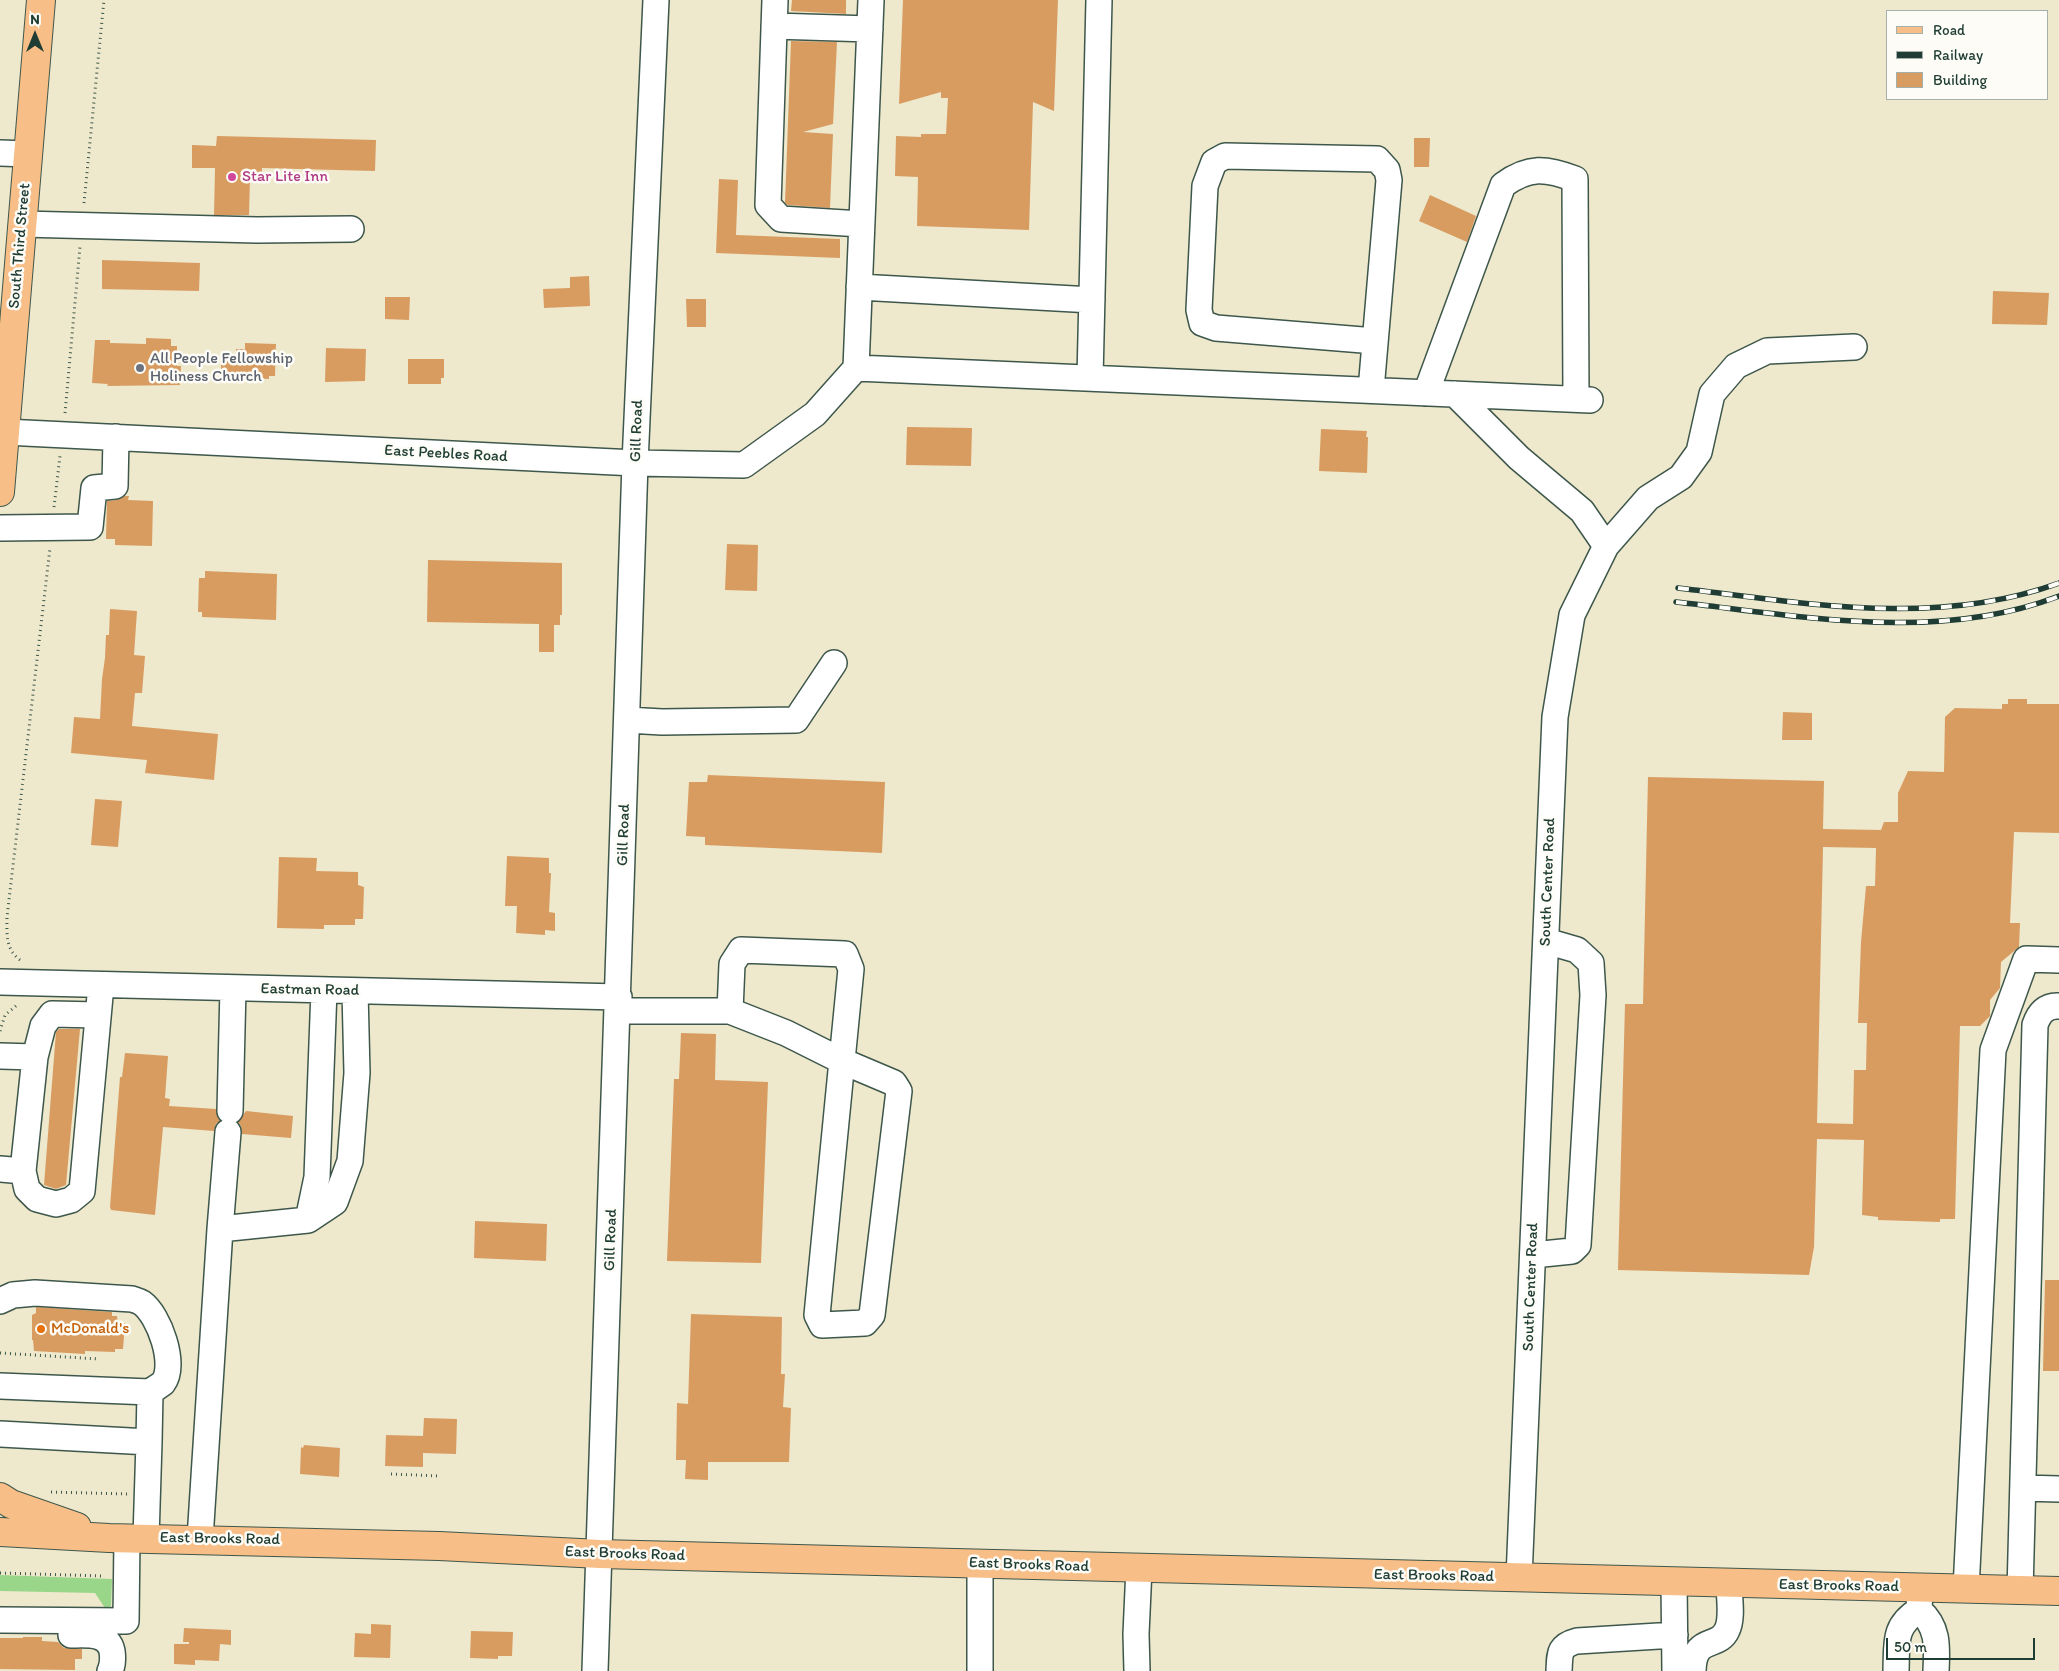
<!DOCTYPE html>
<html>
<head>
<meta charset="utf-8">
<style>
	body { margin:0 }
	#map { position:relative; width:2059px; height:1671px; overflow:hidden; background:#eee8cc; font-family:Itim,sans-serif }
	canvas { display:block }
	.legend { position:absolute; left:1886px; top:10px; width:162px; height:90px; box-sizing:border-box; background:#fdfcf7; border:1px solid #a4b0a9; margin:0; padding:6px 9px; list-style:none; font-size:15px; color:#1f3d34 }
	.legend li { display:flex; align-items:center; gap:10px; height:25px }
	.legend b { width:25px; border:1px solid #a4b0a9 }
	.north { position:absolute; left:10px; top:10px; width:50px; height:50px; -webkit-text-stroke:4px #fdfcf7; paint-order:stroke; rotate:0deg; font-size:14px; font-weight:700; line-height:20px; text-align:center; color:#1f3d34 }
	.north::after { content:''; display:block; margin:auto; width:18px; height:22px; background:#1f3d34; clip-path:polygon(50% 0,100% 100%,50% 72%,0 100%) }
	.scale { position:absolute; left:1886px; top:1638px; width:149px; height:22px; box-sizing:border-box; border:2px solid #1f3d34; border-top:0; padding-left:6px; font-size:15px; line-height:18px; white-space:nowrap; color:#1f3d34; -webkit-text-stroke:4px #fdfcf7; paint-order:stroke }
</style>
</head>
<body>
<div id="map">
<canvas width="2059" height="1671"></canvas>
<ul class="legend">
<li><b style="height:6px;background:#f7be87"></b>Road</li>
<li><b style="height:6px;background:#1f3d34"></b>Railway</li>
<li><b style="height:14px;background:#d89c61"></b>Building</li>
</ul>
<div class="north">N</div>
<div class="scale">50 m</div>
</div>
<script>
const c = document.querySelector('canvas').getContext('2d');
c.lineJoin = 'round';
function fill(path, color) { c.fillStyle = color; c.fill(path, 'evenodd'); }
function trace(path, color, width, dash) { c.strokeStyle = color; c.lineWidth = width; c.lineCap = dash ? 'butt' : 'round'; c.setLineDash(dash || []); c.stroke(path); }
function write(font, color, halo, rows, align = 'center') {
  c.font = font + ' Itim,sans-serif'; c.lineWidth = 5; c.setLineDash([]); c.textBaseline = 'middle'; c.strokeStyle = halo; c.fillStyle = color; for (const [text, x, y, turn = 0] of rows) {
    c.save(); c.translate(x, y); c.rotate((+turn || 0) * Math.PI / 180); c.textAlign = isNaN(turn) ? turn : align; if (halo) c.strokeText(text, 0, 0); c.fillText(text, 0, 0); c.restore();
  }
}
const green = new Path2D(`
	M0,1575L112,1579L111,1606L109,1608H105L95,1593L0,1591Z`);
const building = new Path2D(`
	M792,0H846V14L791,11Z
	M903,0H1058L1054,111L1033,102L1029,230L917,226L918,177L895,176L896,136L921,137V134H946L948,98H941V92L899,104Z
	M791,41L837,42L833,124L803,132L833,134L830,208L788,205L785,203Z
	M217,136L376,140L375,171L262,168V178L250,177L249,215H214L215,168H192V145L216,146Z
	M1414,138H1430L1429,167H1414Z
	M719,179L738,180L736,235L840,239V258L716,253Z
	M1430,195L1476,216L1467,242L1419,221Z
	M102,260L200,263L199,291L102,289Z
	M589,276L590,306L544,308L543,289L570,288V277Z
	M1993,291L2049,293L2047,325L1992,324Z
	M385,297H410L409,320L385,319Z
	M686,299H706V327H687Z
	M146,338L171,339V346H177V366H181L180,385L107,386L108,384L92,383L95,340H110V343L146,344Z
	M245,343L276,344L275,376H269V379L242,378V374H221V356H236V349H245Z
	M326,348L366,349L365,381L325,382Z
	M408,359H444V378H441V384H408Z
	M907,427L972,428L971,466L906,465Z
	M1321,429L1367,431L1366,437H1368L1367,473L1319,471Z
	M125,496H129L128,500L153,501L152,546L115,545V539H106L107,501L117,500Z
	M727,544L758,545L757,591L725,590Z
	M428,560L562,563V615H560V625H554V652H539V624L427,622Z
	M205,571L277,574L276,620L202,617V612H198L199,578H205Z
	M110,609L137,611L134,655L145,656L142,693H135L132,726L218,734L214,780L145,773L147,760L71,753L74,717L100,719L102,679L105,658L106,635H109Z
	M2008,699H2027V704H2059V833L2014,832L2010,923H2020L2019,947L2001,962L2000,988L1990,1000V1016L1980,1026H1960L1955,1219H1940V1222L1878,1220V1217L1862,1215L1864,1140L1817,1139L1814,1247L1809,1275L1618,1270L1625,1004H1643L1648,777L1824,781L1823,829L1881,830L1884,822H1898V793L1908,771L1944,772L1945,717L1955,708L2002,709V704H2008ZM1823,847L1876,848L1875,886H1866L1861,942L1858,1023H1867L1866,1070H1854L1853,1124L1817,1123Z
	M1783,712L1812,713V740H1782Z
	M708,775L885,782L882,853L705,845V837L686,836L689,782H707Z
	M95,799L122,801L118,847L91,845Z
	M507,856L549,858V873H551L549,912L555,913V931L545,930V935L516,933L517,906H505Z
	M279,857L317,858L316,871L358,872V885L364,887L363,919H355V925H324V929L277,928Z
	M59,1029H80L66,1185L56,1189L44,1185L56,1032Z
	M681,1033L716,1034L715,1080L768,1082L761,1263L667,1261L674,1079H679Z
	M125,1053L168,1056L165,1098L170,1099L169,1106L216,1109L220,1121L216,1124L214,1131L163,1127L155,1215L111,1210L110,1207L120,1077H122Z
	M246,1111L293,1116L291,1138L242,1134L241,1126L238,1122Z
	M475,1221L547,1224L546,1261L474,1258Z
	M2045,1280H2059V1371H2043Z
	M36,1307L112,1312V1316H117L118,1323H125L123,1349H115V1352L85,1351V1354L34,1351L33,1340H32V1315L36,1313Z
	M691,1314L782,1317L781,1374H785L783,1407L791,1408L789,1462H708V1480L685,1479L686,1460H676L677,1403L688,1404Z
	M424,1418L457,1419L456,1454L423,1453V1467L385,1466L386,1435L423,1436Z
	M304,1445L340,1448L339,1477L300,1474L301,1447L303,1448Z
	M371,1624L391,1625L390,1658L354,1657L355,1633L371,1634Z
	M184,1628L231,1630V1645L220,1644L219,1661L195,1660V1665L174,1664V1644H189V1642H183Z
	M471,1631L513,1632L512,1656H498V1659L470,1658Z
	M23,1637H42V1641L58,1642L64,1648L82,1649V1659H75V1670L0,1669V1638H23Z`);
const path = new Path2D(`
	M84,203L104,0
	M65,413L80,247
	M54,507L60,456
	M20,960C5,949 7,933 7,917L50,548
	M0,1031L5,1015L17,1005
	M0,1353L99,1359
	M391,1474L439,1476
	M51,1492L127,1494
	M0,1573L103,1576`);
const minor = new Path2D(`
	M775,0L768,205L781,219L861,224
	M774,26L870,29
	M0,153L28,154
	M22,224L257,230L351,229
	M859,287L1092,300
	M856,368L1590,400
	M856,368L871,0
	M1090,378L1099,0
	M1371,390L1389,180L1387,170L1377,159L1225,156L1214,162L1205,186L1199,310L1202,323L1216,328L1375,341
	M1426,393L1503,185C1529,166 1546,168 1575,179L1576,399
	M1455,394L1519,458L1582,511L1606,546
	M5,432L635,463L744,465L815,414L856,368
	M0,528L90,527L94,488L115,486L116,437
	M627,720L662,722L796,720L834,663
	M0,982L619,997
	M618,1011H730L732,964L741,950L845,954L851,969L817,1315L822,1325L865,1323L872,1315L899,1091L894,1083L842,1061L786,1033L730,1011
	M98,1015L52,1014L43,1026L35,1057L23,1171L27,1189L37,1199L56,1204L71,1200L82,1191L101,985
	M0,1056L35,1057
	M230,1111L233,988
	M0,1169L23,1171
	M308,1220L317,1177L324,990
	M220,1229L308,1220L335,1202L350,1161L357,1073L355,991
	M1533,1255L1572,1251L1578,1245L1593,995L1591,963L1577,950L1546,941
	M0,1301L13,1295L35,1293L132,1299C135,1300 139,1301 142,1303C159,1315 177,1365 163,1383C159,1386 154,1389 150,1392L0,1386
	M0,1434L149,1442L146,1538
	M149,1442L150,1392
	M2023,1488L2059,1489
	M200,1539L220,1229L228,1132
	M980,1564V1671
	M1519,1578L1555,717L1572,615L1606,546L1648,498L1681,477L1699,452L1712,394L1736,366L1767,351L1854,347
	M1674,1582L1675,1671
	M1920,1589L1919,1610C1939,1627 1937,1647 1936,1671
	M1966,1589L1993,1050L2026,959L2059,960
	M2020,1591L2035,1025C2039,1013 2046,1005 2059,1006
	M0,1620L126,1621L127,1538
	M71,1635C86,1635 108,1632 112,1651C113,1658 113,1665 110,1671
	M595,1671L635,463L656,0
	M1137,1671L1136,1634L1139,1568
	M1559,1671C1560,1654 1558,1646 1577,1641L1675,1635
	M1693,1671C1694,1634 1718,1650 1727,1630C1733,1618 1729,1597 1729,1584
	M1896,1671C1897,1643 1893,1626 1919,1610`);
const major = new Path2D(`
	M0,1497L11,1504L77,1527
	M0,1532L109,1538L439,1546L600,1554L2059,1591`);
const highway = new Path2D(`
	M0,492L41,0`);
const rail = new Path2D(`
	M1678,588C1805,603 1935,628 2059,583
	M1676,602C1802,616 1937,643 2059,596`);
const markers = [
	[232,177,5,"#d1479c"],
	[140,368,5,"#6b7280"],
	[41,1329,5,"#e8710a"]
];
const hotelNames = [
	["Star Lite Inn",242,177]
];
const streetNames = [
	["South Third Street",20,246,-85],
	["Gill Road",637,431,-88],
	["East Peebles Road",446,454,3],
	["Gill Road",624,835,-88],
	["South Center Road",1548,882,-88],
	["Eastman Road",310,990,1],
	["Gill Road",611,1240,-88],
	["South Center Road",1531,1287,-88],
	["East Brooks Road",220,1539,1],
	["East Brooks Road",625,1554,2],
	["East Brooks Road",1029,1565,2],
	["East Brooks Road",1434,1576,1],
	["East Brooks Road",1839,1586,1]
];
const worshipNames = [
	["All People Fellowship",150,359],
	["Holiness Church",150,377]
];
const foodNames = [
	["McDonald's",51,1329]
];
fill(green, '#9ad68a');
fill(building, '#d89c61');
trace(minor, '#3e574b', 28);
trace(major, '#3e574b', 30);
trace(highway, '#3e574b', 30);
trace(path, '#3e574b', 3, [1, 4]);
trace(minor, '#fff', 25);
trace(major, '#f7be87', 28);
trace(highway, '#f7be87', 28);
trace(rail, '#1f3d34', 5.5);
trace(rail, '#fdfcf7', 4, [11]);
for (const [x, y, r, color] of markers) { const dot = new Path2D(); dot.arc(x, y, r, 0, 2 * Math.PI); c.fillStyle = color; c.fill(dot); trace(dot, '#fdfcf7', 2); }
write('16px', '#b23c85', '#fdfcf7', hotelNames, 'left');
write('16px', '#1f3d34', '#fdfcf7', streetNames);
write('16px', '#5b616d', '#fdfcf7', worshipNames, 'left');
write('16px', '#c56008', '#fdfcf7', foodNames, 'left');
</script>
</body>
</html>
